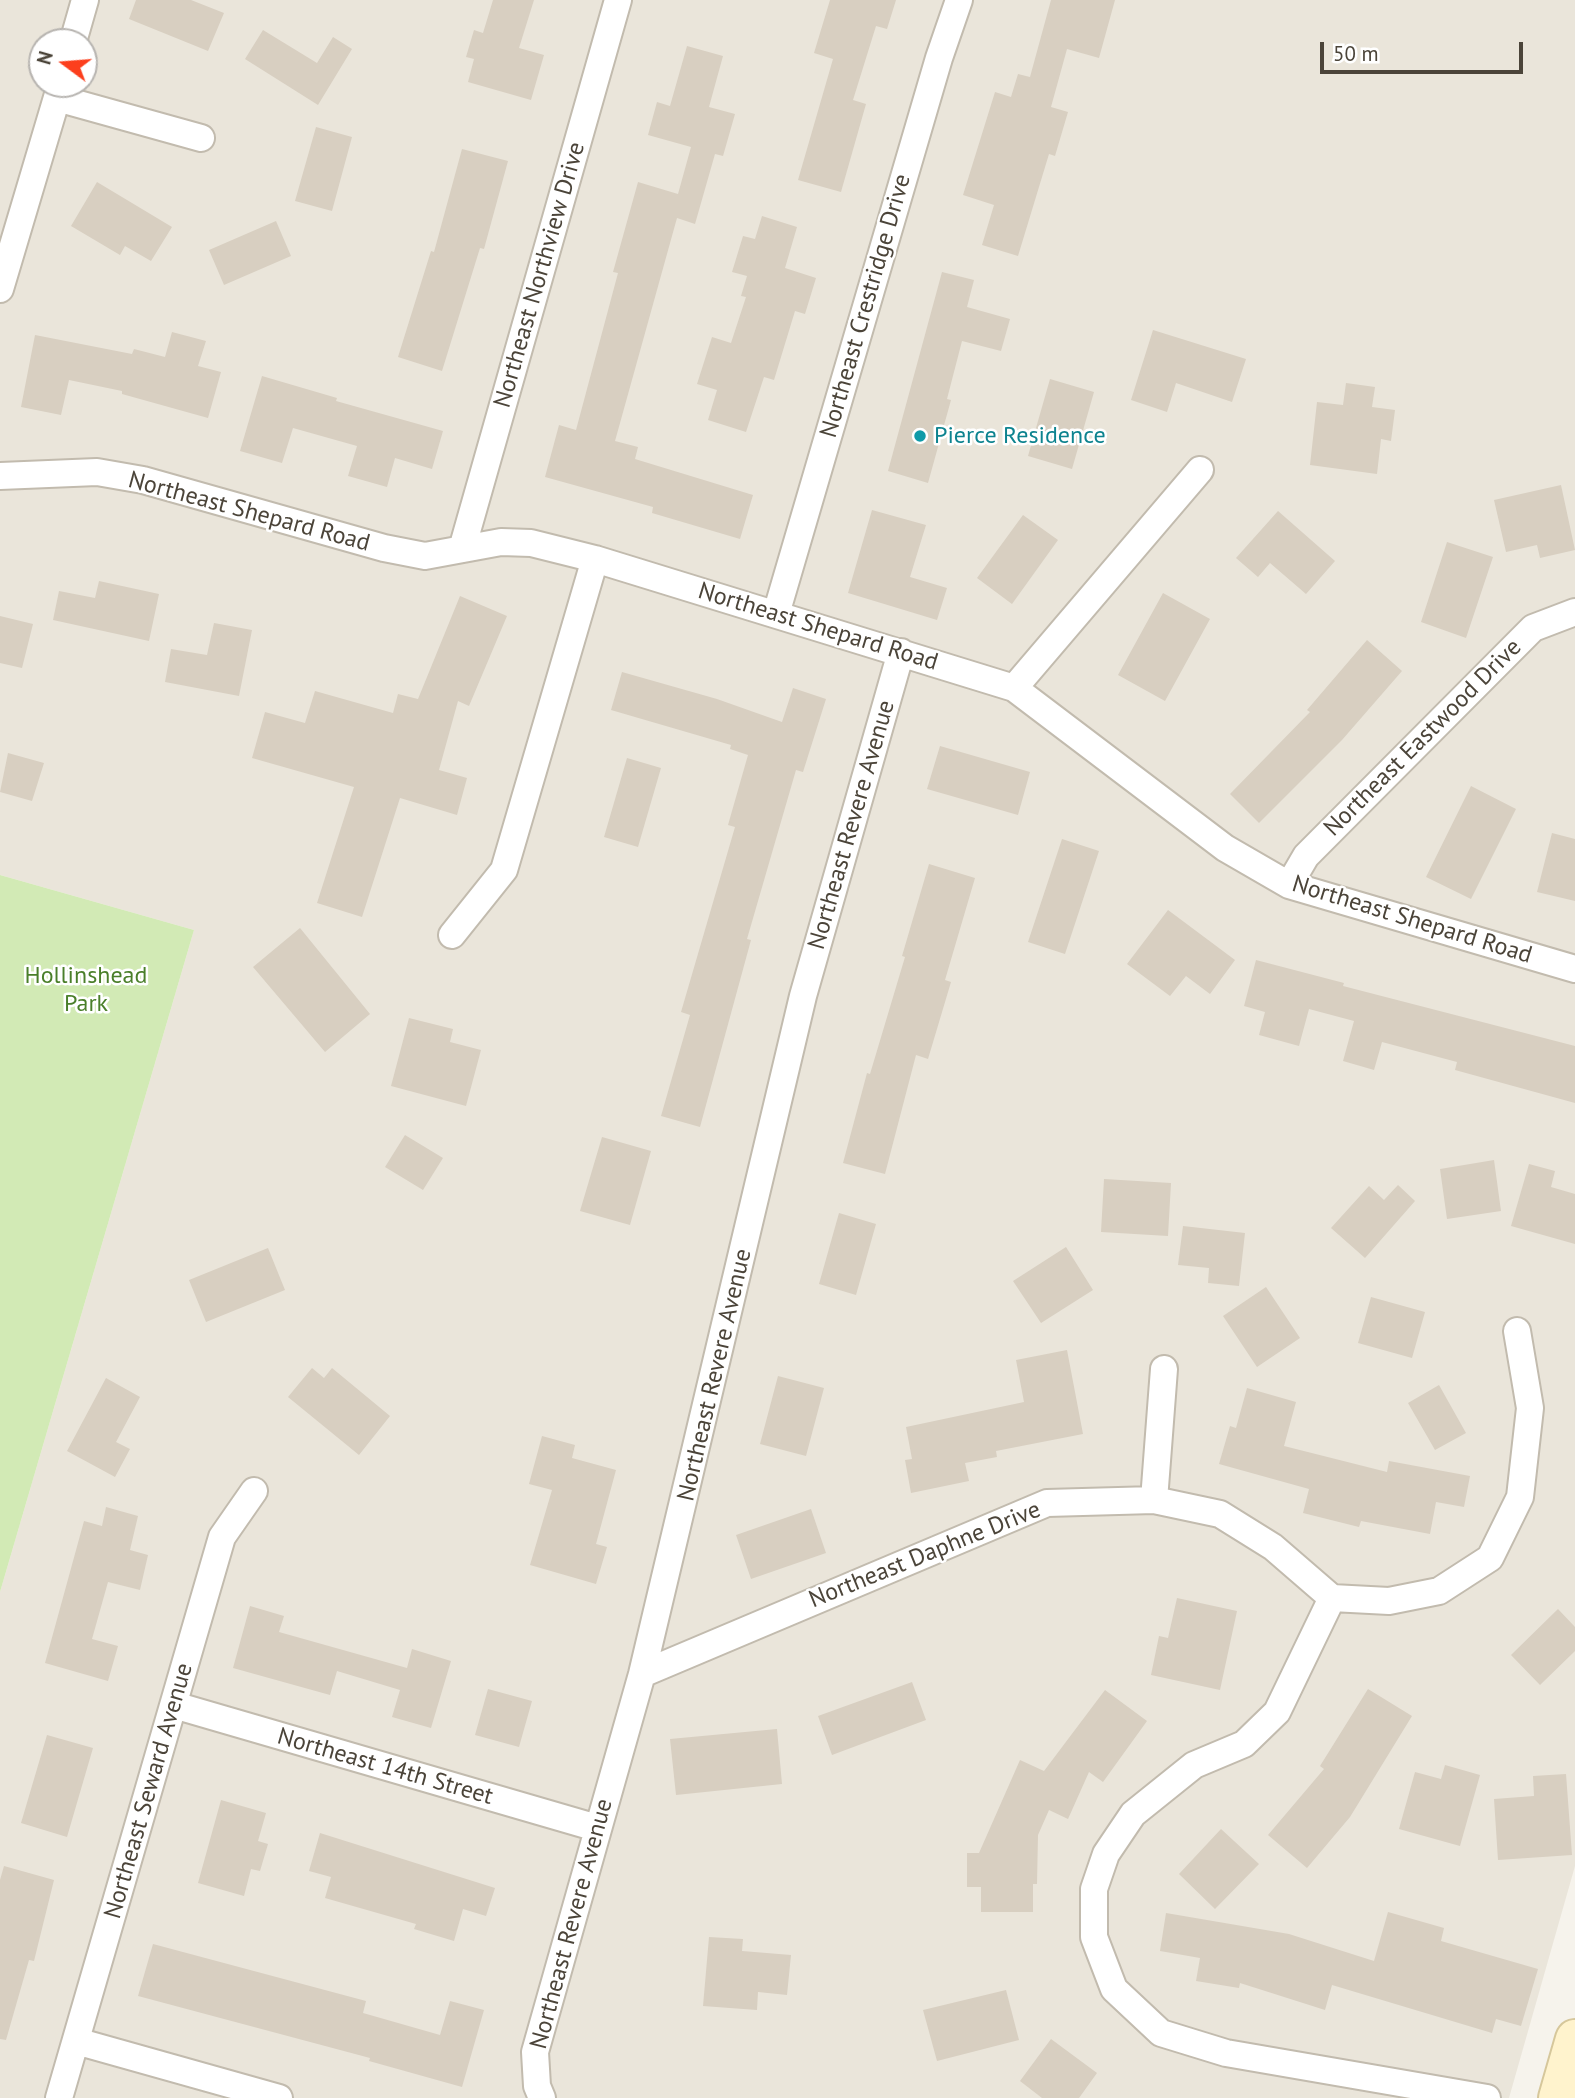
<!DOCTYPE html>
<html>
<head>
<meta charset="utf-8">
<style>
	body { margin:0 }
	#map { position:relative; width:1575px; height:2098px; overflow:hidden; background:#f6f3ec; font-family:"PT Sans",sans-serif }
	canvas { display:block }
	.north { position:absolute; left:28px; top:28px; width:70px; height:70px; box-sizing:border-box; background:#fff; border:2px solid #b7b4b0; border-radius:50%; rotate:286deg; font-size:19px; font-weight:700; line-height:28px; text-align:center; color:#4b4439 }
	.north::after { content:''; display:block; margin:auto; width:24px; height:32px; background:#fc3f1d; clip-path:polygon(50% 0,100% 100%,50% 72%,0 100%) }
	.scale { position:absolute; left:1320px; top:42px; width:203px; height:32px; box-sizing:border-box; border:4px solid #4b4439; border-top:0; padding-left:9px; font-size:21px; line-height:24px; white-space:nowrap; color:#4b4439; -webkit-text-stroke:5px #fff; paint-order:stroke }
</style>
</head>
<body>
<div id="map">
<canvas width="1575" height="2098"></canvas>
<div class="north">N</div>
<div class="scale">50 m</div>
</div>
<script>
const c = document.querySelector('canvas').getContext('2d');
c.lineJoin = 'round';
function fill(path, color) { c.fillStyle = color; c.fill(path, 'evenodd'); }
function trace(path, color, width, dash) { c.strokeStyle = color; c.lineWidth = width; c.lineCap = dash ? 'butt' : 'round'; c.setLineDash(dash || []); c.stroke(path); }
function write(font, color, halo, rows, align = 'center') {
  c.font = font + ' "PT Sans",sans-serif'; c.lineWidth = 5; c.setLineDash([]); c.textBaseline = 'middle'; c.strokeStyle = halo; c.fillStyle = color; for (const [text, x, y, turn = 0] of rows) {
    c.save(); c.translate(x, y); c.rotate((+turn || 0) * Math.PI / 180); c.textAlign = isNaN(turn) ? turn : align; if (halo) c.strokeText(text, 0, 0); c.fillText(text, 0, 0); c.restore();
  }
}
const residential = new Path2D(`
	M0,0H1575V1866L1509,2098H0V1592L194,930L0,875ZM42,42H84V84H42Z`);
const green = new Path2D(`
	M0,875L194,930L0,1592Z`);
const building = new Path2D(`
	M136,0H191L224,13L208,51L129,19Z
	M493,0H534L519,48L544,55L531,100L468,82L474,59L466,57L474,30L483,33Z
	M830,0H896L887,29L876,26L853,100L866,104L841,192L798,180L833,59L814,53Z
	M1051,0H1115L1099,58L1067,49L1051,107L1068,112L1055,156L1049,154L1018,256L982,245L994,205L963,195L995,92L1011,97L1018,74L1030,77Z
	M263,30L317,63L333,37L352,49L318,105L245,59Z
	M687,46L723,56L709,107L735,114L723,156L715,154L695,224L677,218L615,441L638,447L635,459L753,495L740,539L652,513L653,507L545,477L559,425L576,430L618,273L613,272L638,182L678,194L691,147L648,135L657,102L670,106Z
	M316,127L352,137L332,211L295,201Z
	M462,149L508,161L484,249L480,248L442,371L398,357L431,251L434,252Z
	M97,182L172,227L151,261L125,246L120,255L71,226Z
	M762,216L797,227L785,268L816,278L805,314L795,311L774,380L764,377L746,432L708,420L717,390L697,384L712,337L731,343L746,297L741,296L747,276L732,272L743,236L755,239Z
	M276,221L291,256L224,285L209,250Z
	M942,272L974,280L967,307L1010,319L1001,351L962,341L947,399L951,400L928,483L888,471Z
	M1153,330L1246,359L1232,402L1176,383L1167,412L1131,400Z
	M172,332L206,341L198,366L221,372L208,418L122,394V391L69,380L61,415L21,407L35,335L132,354L134,349L165,357Z
	M262,376L337,398L336,401L443,431L432,469L395,458L387,487L348,476L357,446L293,428L282,463L240,451Z
	M1050,379L1094,392L1072,469L1028,456Z
	M1346,383L1375,387L1372,407L1395,410L1391,441L1381,439L1377,474L1310,465L1317,402L1343,405Z
	M1561,485L1575,550L1540,558L1537,545L1506,552L1494,500Z
	M872,510L926,525L910,577L947,588L937,620L848,593Z
	M1278,511L1335,561L1306,594L1270,563L1258,577L1236,558Z
	M1023,515L1058,540L1012,604L977,578Z
	M1447,542L1493,557L1466,638L1421,622Z
	M99,581L159,594L149,641L53,620L59,591L95,598Z
	M1163,593L1210,619L1165,701L1118,675Z
	M460,596L507,616L469,706L458,701L439,770L467,778L457,815L400,798L362,917L317,903L354,787L252,758L265,712L305,723L315,691L393,713L398,694L418,699Z
	M0,616L33,624L22,668L0,663Z
	M214,623L252,630L239,696L165,682L171,649L207,655Z
	M1367,640L1402,671L1342,740L1259,823L1230,794L1310,712L1307,710Z
	M622,672L717,699L782,722L793,688L826,699L803,772L796,770L747,939L751,940L700,1127L661,1116L690,1015L681,1012L735,827L728,825L748,755L730,749L731,745L611,710Z
	M940,746L1030,772L1018,815L927,789Z
	M8,753L44,763L32,801L0,792Z
	M627,758L661,768L638,847L604,837Z
	M1471,786L1516,809L1471,899L1426,877Z
	M1552,833L1575,839V901L1537,892Z
	M1062,839L1099,851L1065,954L1028,942Z
	M929,864L975,878L945,980L951,982L928,1059L916,1055L885,1174L843,1163L867,1073L870,1074L905,957L902,956Z
	M1168,910L1235,960L1210,994L1186,976L1170,996L1127,964Z
	M300,928L370,1014L325,1052L253,967Z
	M1256,960L1344,983L1343,986L1575,1046V1103L1455,1070L1457,1062L1382,1042L1374,1070L1343,1061L1354,1021L1309,1009L1299,1046L1259,1035L1265,1012L1244,1006Z
	M409,1018L453,1029L450,1042L481,1050L466,1106L391,1086Z
	M405,1135L443,1158L423,1190L385,1167Z
	M602,1137L651,1151L630,1225L580,1211Z
	M1494,1160L1501,1211L1447,1219L1440,1169Z
	M1529,1164L1555,1171L1551,1187L1575,1194V1244L1511,1226Z
	M1104,1179L1171,1183L1168,1236L1101,1232Z
	M1398,1185L1415,1201L1365,1258L1331,1228L1369,1186L1384,1200Z
	M839,1213L876,1224L856,1295L819,1284Z
	M1183,1226L1245,1233L1239,1286L1208,1283L1209,1268L1178,1265Z
	M1066,1247L1093,1290L1041,1323L1013,1281Z
	M268,1248L285,1290L206,1322L189,1280Z
	M1266,1287L1300,1338L1257,1367L1223,1316Z
	M1371,1297L1425,1312L1412,1358L1358,1343Z
	M1067,1350L1083,1434L996,1451L997,1457L965,1463L969,1481L911,1493L905,1460L912,1459L906,1427L1024,1402L1016,1360Z
	M312,1368L324,1378L332,1368L390,1416L359,1455L288,1397Z
	M778,1376L824,1388L806,1456L760,1444Z
	M106,1378L140,1397L116,1442L130,1449L115,1477L67,1451Z
	M1439,1385L1466,1433L1435,1450L1408,1403Z
	M1247,1388L1296,1402L1284,1446L1387,1472L1389,1461L1470,1476L1464,1507L1436,1502L1430,1534L1361,1521L1359,1527L1303,1513L1309,1489L1219,1464L1230,1426L1236,1428Z
	M542,1436L575,1445L572,1458L616,1470L596,1544L607,1547L596,1584L530,1565L552,1490L529,1484Z
	M106,1507L138,1516L130,1550L148,1555L140,1590L108,1582L92,1639L118,1646L108,1681L45,1663L84,1521L102,1526Z
	M811,1509L826,1553L751,1579L736,1535Z
	M1177,1598L1237,1611L1220,1690L1151,1675L1159,1636L1168,1638Z
	M250,1606L284,1616L279,1632L407,1668L412,1649L451,1661L431,1728L392,1717L400,1690L337,1671L330,1695L233,1668Z
	M1558,1609L1575,1627V1651L1540,1685L1511,1655Z
	M912,1682L926,1720L832,1755L818,1716Z
	M488,1689L532,1701L519,1747L475,1735Z
	M1368,1689L1412,1716L1350,1817L1307,1868L1268,1835L1324,1769L1320,1766Z
	M1105,1690L1147,1721L1103,1782L1089,1772L1068,1819L1049,1810L1038,1835L1037,1884H1033V1912H981V1887H967V1853H979L1020,1760L1044,1771Z
	M777,1729L782,1784L676,1795L670,1739Z
	M47,1735L93,1748L67,1837L21,1823Z
	M1445,1765L1480,1775L1460,1846L1399,1829L1415,1772L1441,1779Z
	M1566,1774L1572,1855L1498,1860L1494,1799L1534,1796L1533,1776Z
	M221,1800L266,1813L258,1841L268,1844L260,1871L251,1869L244,1896L198,1883Z
	M1221,1829L1259,1864L1215,1909L1179,1874Z
	M320,1833L495,1888L486,1916L463,1909L454,1941L414,1929L416,1924L325,1898L331,1877L309,1871Z
	M4,1866L54,1880L34,1961L29,1960L6,2040L0,2039V1880Z
	M1388,1912L1444,1928L1441,1941L1538,1969L1521,2026L1496,2019L1492,2033L1332,1985L1325,2010L1240,1983L1239,1988L1196,1981L1200,1958L1160,1951L1166,1913L1289,1934L1374,1961Z
	M709,1937L743,1939L742,1951L791,1955L787,1995L758,1992L757,2010L703,2006Z
	M153,1944L366,2001L363,2013L440,2035L450,2001L484,2010L462,2087L369,2061L370,2058L138,1996Z
	M1006,1990L1019,2040L937,2061L923,2010Z
	M1051,2039L1097,2073L1079,2098H1042L1020,2081Z`);
const minor = new Path2D(`
	M73,42L85,0
	M57,98L201,138
	M0,289L61,84
	M0,476L97,472L143,480L384,548L425,556L501,542L531,543L595,559L1014,688L1225,848L1289,885L1575,969
	M462,549L618,0
	M776,614L939,58L959,0
	M1014,688L1200,470
	M1289,885L1306,856L1533,628L1575,612
	M452,935L504,870L595,559
	M1154,1500L1164,1369
	M1332,1598L1277,1712L1244,1744L1194,1765L1133,1814L1106,1854L1094,1889V1937L1114,1989L1161,2033L1226,2053L1487,2098
	M642,1674L1047,1503L1154,1500L1220,1514L1273,1547L1332,1598L1389,1601L1439,1591L1490,1558L1520,1497L1530,1408L1517,1331
	M174,1705L597,1828
	M76,2041L279,2098
	M59,2098L222,1537L254,1491
	M542,2098L537,2086L535,2052L642,1674L803,996L901,652`);
const secondary = new Path2D(`
	M1558,2098L1575,2039`);
const markers = [
	[920,436,7,"#0f9aa8"]
];
const streetNames = [
	["Northeast Northview Drive",540,275,-74],
	["Northeast Crestridge Drive",866,306,-74],
	["Northeast Shepard Road",249,512,15],
	["Northeast Shepard Road",818,627,17],
	["Northeast Eastwood Drive",1423,738,-45],
	["Northeast Revere Avenue",852,825,-74],
	["Northeast Shepard Road",1412,920,17],
	["Northeast Revere Avenue",715,1375,-77],
	["Northeast Daphne Drive",925,1555,-22],
	["Northeast 14th Street",385,1767,16],
	["Northeast Seward Avenue",149,1791,-74],
	["Northeast Revere Avenue",572,1924,-75]
];
const cultureNames = [
	["Pierce Residence",934,436]
];
const parkNames = [
	["Hollinshead",86,976],
	["Park",86,1004]
];
fill(residential, '#eae5da');
fill(green, '#d2eab5');
fill(building, '#d8cfc1');
trace(minor, '#c2bbae', 30);
trace(secondary, '#d6c79b', 42);
trace(minor, '#fff', 26);
trace(secondary, '#fff3cd', 38);
for (const [x, y, r, color] of markers) { const dot = new Path2D(); dot.arc(x, y, r, 0, 2 * Math.PI); c.fillStyle = color; c.fill(dot); trace(dot, '#fff', 2.5); }
write('24px', '#4b4439', '#fff', streetNames);
write('24px', '#0d838f', '#fff', cultureNames, 'left');
write('24px', '#4a7f2a', '#fff', parkNames);
</script>
</body>
</html>
